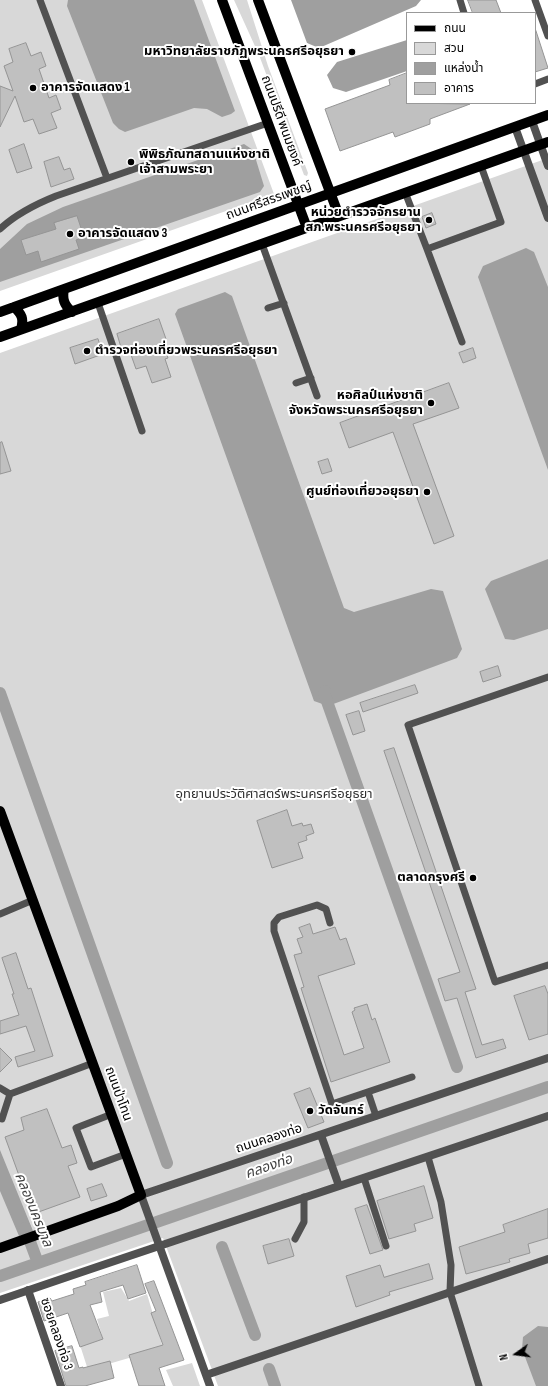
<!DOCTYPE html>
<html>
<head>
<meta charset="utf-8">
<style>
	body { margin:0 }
	#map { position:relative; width:548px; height:1386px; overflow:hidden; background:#fff; font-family:"Sofia Sans Condensed","Noto Sans Thai",sans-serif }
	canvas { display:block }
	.legend { position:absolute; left:406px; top:12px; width:130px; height:92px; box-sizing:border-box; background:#fff; border:1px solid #999; margin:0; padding:5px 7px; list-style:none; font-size:12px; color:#000 }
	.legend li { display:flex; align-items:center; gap:8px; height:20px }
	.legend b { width:20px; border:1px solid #999 }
	.north { position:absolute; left:496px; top:1334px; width:40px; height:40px; -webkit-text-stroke:3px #fff; paint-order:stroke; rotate:256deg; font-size:11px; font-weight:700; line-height:16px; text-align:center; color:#000 }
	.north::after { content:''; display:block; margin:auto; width:14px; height:18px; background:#000; clip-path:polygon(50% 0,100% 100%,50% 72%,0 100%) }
</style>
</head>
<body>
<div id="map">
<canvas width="548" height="1386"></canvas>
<ul class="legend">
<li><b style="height:5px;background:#000"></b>ถนน</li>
<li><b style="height:11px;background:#d8d8d8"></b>สวน</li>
<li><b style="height:11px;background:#9f9f9f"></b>แหล่งน้ำ</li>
<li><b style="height:11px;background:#c0c0c0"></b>อาคาร</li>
</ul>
<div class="north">N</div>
</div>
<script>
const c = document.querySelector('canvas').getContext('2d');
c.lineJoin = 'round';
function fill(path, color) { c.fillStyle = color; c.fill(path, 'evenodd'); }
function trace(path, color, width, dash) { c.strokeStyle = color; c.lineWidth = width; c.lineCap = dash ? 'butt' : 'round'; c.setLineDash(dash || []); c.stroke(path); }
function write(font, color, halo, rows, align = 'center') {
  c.font = font + ' "Sofia Sans Condensed","Noto Sans Thai",sans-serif'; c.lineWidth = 4; c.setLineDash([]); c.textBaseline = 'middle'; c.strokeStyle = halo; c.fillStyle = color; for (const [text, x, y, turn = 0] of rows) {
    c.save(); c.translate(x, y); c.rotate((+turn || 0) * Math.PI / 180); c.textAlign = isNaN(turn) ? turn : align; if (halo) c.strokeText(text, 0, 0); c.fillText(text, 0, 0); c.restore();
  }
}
const green = new Path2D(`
	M0,0H202L274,194L0,291Z
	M234,0H247L268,66L308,173L307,176L304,175L259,55Z
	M548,158V1386H218L163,1238L0,1293V353Z
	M121,1288L129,1301L147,1294L163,1348L88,1370L80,1345L103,1339L97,1319L109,1316L103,1292Z
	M192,1363L200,1386H173L166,1370Z`);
const water = new Path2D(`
	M68,0H194L235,111L231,114L222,117L207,109L194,108L125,132L119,129L113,123L67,6Z
	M291,0H421L416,6L319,48L307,43Z
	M407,40V71L346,92L333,88L327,75L337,62Z
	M244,144L253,150L264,186L260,192L0,282V249L27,224L63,207Z
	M526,248L534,252L548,287V470L478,277L483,266Z
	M225,292L232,296L344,608L354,612L431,589L443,591L462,649L457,658L328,706L314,701L175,314L178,309Z
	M548,559V629L514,640L505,639L485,589L491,581Z
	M0,1150L33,1231L19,1236L0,1191Z
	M538,1326L548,1327V1386H536L522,1349L523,1337Z`);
const canal = new Path2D(`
	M325,691L324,693L457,1067
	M0,693L167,1163
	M25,1228L38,1263
	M222,1247L255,1335
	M0,1276L548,1087
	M269,1369L275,1386`);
const building = new Path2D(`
	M468,0H496L501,13H473Z
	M536,31L548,68L535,72V32Z
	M26,43L31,56L41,52L46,66L39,69L49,98L56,95L61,109L51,113L57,128L39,134L33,119L24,122L15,96L0,127V86L13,91L4,66L13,62L9,49Z
	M407,73V103L470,104L430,119V124L395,137L393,132L340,151L325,109L390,85L389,80Z
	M24,144L32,168L17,173L9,150Z
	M59,157L64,170L70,168L74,179L51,187L44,162Z
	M432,213L436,224L426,228L422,217Z
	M77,216L84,237L76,240L79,249L41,262L38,251L26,255L21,240L56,229L54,223Z
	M159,319L166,339L162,340L168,358L165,359L171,377L152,383L146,366L136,369L130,352L123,354L117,334Z
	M98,339L103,354L75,364L70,348Z
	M473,348L476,358L463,363L459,353Z
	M449,383L459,408L413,424L454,536L434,544L393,432L349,448L340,423Z
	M2,442L11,471L0,474V443Z
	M328,459L332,471L322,474L318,462Z
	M498,666L501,676L483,682L480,672Z
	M415,685L418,693L363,712L360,703Z
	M359,711L365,731L353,735L346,715Z
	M394,748L476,989L465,992L482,1045L503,1039L506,1048L476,1058L457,998L445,1001L438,979L460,972L384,751Z
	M287,810L292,826L302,823L303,826L311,824L314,833L306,836L307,840L298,843L303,858L272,868L257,821Z
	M310,924L313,934L335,927L340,940L346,938L355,964L318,976L344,1055L364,1048L352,1012L355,1010L354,1008L367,1004L372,1020L375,1018L390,1062L331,1082L301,988L304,987L294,955L302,953L297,939L303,937L299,928Z
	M16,953L28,989L31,988L53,1056L18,1067L15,1057L35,1051L26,1026L0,1034V1021L19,1015L12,994H14L2,958Z
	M545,986L548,994V1034L529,1040L514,996Z
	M0,1048L12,1060L0,1072Z
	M310,1088L324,1122L308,1128L294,1094Z
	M47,1109L62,1148L71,1145L77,1163L68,1166L80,1197L33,1214L5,1137L24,1130L21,1118Z
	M102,1184L107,1196L91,1201L87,1189Z
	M424,1186L433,1218L414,1224L416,1231L389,1239L377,1201Z
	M367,1205L383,1250L370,1254L355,1209Z
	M548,1209V1238L528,1244L530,1253L509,1259L510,1262L466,1274L459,1247L505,1232L503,1225Z
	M289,1239L294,1256L268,1264L263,1246Z
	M429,1264L433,1279L389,1292L390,1295L356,1307L346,1276L380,1265L384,1277Z
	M137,1265L146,1293L128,1299L123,1285L100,1292L102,1302L90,1305L103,1339L80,1347L68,1313L44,1321L38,1302L50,1298L52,1301L74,1294L73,1289L86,1285L85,1282Z
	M154,1281L184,1360L159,1368L165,1386H139L129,1355L163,1345L151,1313L156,1311L145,1284Z
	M72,1346L79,1368L83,1367V1368L110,1361L114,1378L85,1386H66L55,1351Z`);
const service = new Path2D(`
	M40,0L107,178
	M460,0L464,13
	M535,0L548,36
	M535,84L548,79
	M405,192L427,249L501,222L481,166
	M0,229C16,214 36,204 56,196L268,123
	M262,244L317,396
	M427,249L462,342
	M98,303L142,431
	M268,308L284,303
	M296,383L311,378
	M548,677L408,725L495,982L548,965
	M0,914L33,900
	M330,923L326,909L317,905L279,917L274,923V931L332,1104L412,1077
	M0,1088L10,1094L93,1063
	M368,1092L376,1116
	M112,1114L76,1128L91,1167L126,1154
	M2,1119L10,1094
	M428,1157L441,1202L451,1265L450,1292L479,1386
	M364,1178L386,1246
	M295,1239L304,1222V1197`);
const minor = new Path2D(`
	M532,121L548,166
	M515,127L548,218
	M159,1245L210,1386
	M28,1290L61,1386
	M206,1375L548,1259`);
const tertiary = new Path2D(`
	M321,1135L339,1186
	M159,1245L141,1195L548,1058
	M0,1300C182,1237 366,1178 548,1116`);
const primary = new Path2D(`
	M222,0L307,228
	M258,0L339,216
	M64,289C62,299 64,305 72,312
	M14,307C22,314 24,319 21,329
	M0,312L548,115
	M0,337L548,142
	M0,811L141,1195L118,1206L0,1248`);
const markers = [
	[352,52,4,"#000"],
	[33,88,4,"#000"],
	[131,162,4,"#000"],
	[429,220,4,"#000"],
	[70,234,4,"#000"],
	[87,351,4,"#000"],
	[431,403,4,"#000"],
	[427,492,4,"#000"],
	[473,878,4,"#000"],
	[310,1111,4,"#000"]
];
const poiNames = [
	["มหาวิทยาลัยราชภัฏพระนครศรีอยุธยา",344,52],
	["อาคารจัดแสดง 1",41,88,"left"],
	["พิพิธภัณฑสถานแห่งชาติ",139,155,"left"],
	["เจ้าสามพระยา",139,170,"left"],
	["หน่วยตำรวจจักรยาน",421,213],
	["สภ.พระนครศรีอยุธยา",421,228],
	["อาคารจัดแสดง 3",78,234,"left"],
	["ตำรวจท่องเที่ยวพระนครศรีอยุธยา",95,351,"left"],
	["หอศิลป์แห่งชาติ",423,396],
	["จังหวัดพระนครศรีอยุธยา",423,411],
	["ศูนย์ท่องเที่ยวอยุธยา",419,492],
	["ตลาดกรุงศรี",465,878],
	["วัดจันทร์",318,1111,"left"]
];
const streetNames = [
	["ถนนปรีดี พนมยงค์",281,121,70],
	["ถนนศรีสรรเพชญ์",269,201,-20],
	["ถนนป่าโทน",118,1094,70],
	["ถนนคลองท่อ",269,1139,-18],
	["ซอยคลองท่อ 3",56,1334,71]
];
const parkNames = [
	["อุทยานประวัติศาสตร์พระนครศรีอยุธยา",274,795]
];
const waterNames = [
	["คลองท่อ",269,1167,-19],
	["คลองนครบาล",33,1210,68]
];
fill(green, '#d8d8d8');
fill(water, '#9f9f9f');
trace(canal, '#9f9f9f', 12);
fill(building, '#c0c0c0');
trace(building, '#959595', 1);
trace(service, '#515151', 7);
trace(minor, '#515151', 8);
trace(tertiary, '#515151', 8);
trace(primary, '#000', 10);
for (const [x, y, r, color] of markers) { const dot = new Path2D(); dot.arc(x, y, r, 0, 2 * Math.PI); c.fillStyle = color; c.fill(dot); trace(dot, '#fff', 1.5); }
write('bold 13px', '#000', '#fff', poiNames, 'right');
write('13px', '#000', '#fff', streetNames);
write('13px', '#2f2f2f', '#fff', parkNames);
write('italic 14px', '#404040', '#fff', waterNames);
</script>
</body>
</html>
